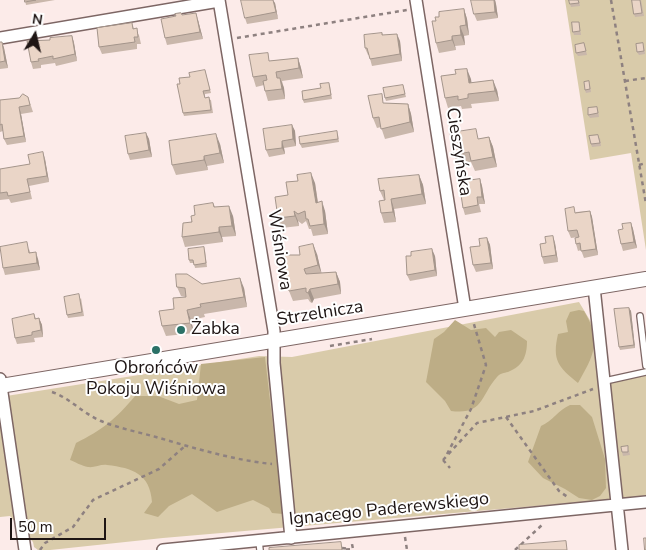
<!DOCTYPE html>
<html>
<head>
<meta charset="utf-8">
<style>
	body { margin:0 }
	#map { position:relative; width:646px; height:550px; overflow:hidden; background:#fcebe9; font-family:"Nunito Sans",sans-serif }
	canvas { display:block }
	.north { position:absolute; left:10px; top:10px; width:50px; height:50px; -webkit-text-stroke:4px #fff; paint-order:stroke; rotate:9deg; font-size:14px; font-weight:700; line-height:20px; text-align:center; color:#1e1514 }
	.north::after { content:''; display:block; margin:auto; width:18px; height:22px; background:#1e1514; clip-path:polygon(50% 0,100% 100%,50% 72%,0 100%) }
	.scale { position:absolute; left:10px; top:518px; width:96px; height:22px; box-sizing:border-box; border:2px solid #1e1514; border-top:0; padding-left:6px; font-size:15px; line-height:18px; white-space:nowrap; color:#1e1514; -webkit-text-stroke:4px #fff; paint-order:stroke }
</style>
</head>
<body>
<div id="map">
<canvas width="646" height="550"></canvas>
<div class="north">N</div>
<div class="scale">50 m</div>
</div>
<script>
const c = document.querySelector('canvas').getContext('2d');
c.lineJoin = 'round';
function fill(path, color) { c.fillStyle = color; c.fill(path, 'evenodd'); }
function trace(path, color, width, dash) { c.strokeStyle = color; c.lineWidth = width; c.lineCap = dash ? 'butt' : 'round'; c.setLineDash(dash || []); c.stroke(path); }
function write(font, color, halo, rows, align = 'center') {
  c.font = font + ' "Nunito Sans",sans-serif'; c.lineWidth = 4; c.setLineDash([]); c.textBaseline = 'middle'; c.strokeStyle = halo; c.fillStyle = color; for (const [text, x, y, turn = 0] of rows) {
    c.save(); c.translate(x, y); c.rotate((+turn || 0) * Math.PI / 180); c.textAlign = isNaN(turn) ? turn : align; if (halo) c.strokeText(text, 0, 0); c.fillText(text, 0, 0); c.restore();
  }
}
const green = new Path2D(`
	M565,0H646V250L631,153L590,160Z
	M579,302L594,327L605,381L646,373V495L618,504L594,501L163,538L50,550H38L34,547L33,542L10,516L0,517V397L259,356L292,357Z`);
const forest = new Path2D(`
	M579,310L584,311C602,341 594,355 578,383C558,367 552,360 558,334L568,332L566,321L570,312Z
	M455,320L471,330L486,328L495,337L499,332L511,330L527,341C527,356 523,366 508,372C504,373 500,373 497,377C480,396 484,415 451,411L445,401L426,382L434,339L444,332Z
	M265,357L283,514L272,513L269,508L253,500L217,512L192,494L169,506L158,517L144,513L152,502C150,474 133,468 107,465C101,464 94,468 88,467C82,466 75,462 70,460L76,443C102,430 116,419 135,396H158L179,404L197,400L201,364Z
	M570,405H580L592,417L605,459L606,488L600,496L592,500L579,498L565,489L543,478L528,462L541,426C553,421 558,410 570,405Z`);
const path = new Path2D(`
	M611,0L646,204
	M237,38L407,10
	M625,81L646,78
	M639,165L646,163
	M330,346L372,339
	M52,392C70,398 82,413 101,421C118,428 138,432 156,437C194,448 233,460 272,464
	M506,417L559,491L569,498
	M447,454L471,409L486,365L473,321
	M443,460L477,423L534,411L593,389
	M443,460L450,468
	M405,537L407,550
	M342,548L349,549
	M40,550L45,543L73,527L93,500L159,469L185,446
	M338,550L353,549L352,544
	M515,550L542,525`);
const service = new Path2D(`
	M640,316L646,366
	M605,381L646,372
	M259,541L260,550`);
const minor = new Path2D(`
	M219,0L274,331V363L291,538
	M416,0L465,309
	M0,38L219,1
	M594,287L622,550
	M0,379L25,550
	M163,550L646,502`);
const tertiary = new Path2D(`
	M0,386L646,279`);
const wall = new Path2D(`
	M25,0H55L26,5Z
	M494,0H495L496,4L498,18L477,21L474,14Z
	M579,0L580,6L571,7L570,4Z
	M641,0L644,16L635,17L634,14Z
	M275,3L278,19L247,24L245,18Z
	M464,9L467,19L469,35L464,36L465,45L455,46L456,50L439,53L436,43L439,17Z
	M181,13L182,15L198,20L203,39L167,45L165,38L176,16Z
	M579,22L581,35H574L573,32Z
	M132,23L134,29L139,35L141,44H137V49L102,54L99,47Z
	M382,33L383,35L400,41L402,61L372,66L369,55H368L365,48Z
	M72,36L74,43L77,61L56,66L55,63L41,65V68L33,69L31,62L50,40Z
	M0,42H2L4,48L8,68L0,69Z
	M584,43L587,55L578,56L576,53Z
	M644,47L645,54L639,55L637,52Z
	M298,58L301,68L303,78L282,81L284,88L285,99L268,101L265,91L264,85L256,87L253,77L270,61Z
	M205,70L211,93L205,94V98L211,100L213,113L184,116L183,113L180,84L190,77Z
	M471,79V83L497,90L499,101L471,104L472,108L462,109L461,106L448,108L445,98Z
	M403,85L406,97L386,101L385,98Z
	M590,85L591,92L586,93L585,90Z
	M330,86L332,99L304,103L303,100L321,88Z
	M28,97L33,112L21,114L26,142L7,145L4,139L3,131L0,132V100Z
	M385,103L408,104L411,114L414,132L385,139L381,127L377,128L373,118Z
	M598,110L599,117L590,118L588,115Z
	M292,125L295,131L296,146L284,148L285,154L269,157L266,150Z
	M146,133L149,139L152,157L130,160L128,154Z
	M338,135L339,142L302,148L300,144Z
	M489,137L493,147L497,167L475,171L471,162L458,165L454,155L480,139Z
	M600,138L601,146L592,147L591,144Z
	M220,144L224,163L207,166L208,170L176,175L172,165Z
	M45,159L49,182L29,186L32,199L11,203L9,199L0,200V172L30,164Z
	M419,175L423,185L426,204L394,209L396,222L384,223L381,213L384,200L380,191Z
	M480,179L482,186L485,204H479L481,212L465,215L463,208Z
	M315,183L318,202L325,211L328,234L313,236L311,229H309L306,221L302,224L298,221L299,226L281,228L278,218L288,195Z
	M213,203L215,207L233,216L236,236L222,237L223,242L185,247L182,237L195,215Z
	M590,211L592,217L598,255L584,258L581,250L578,251L576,244L579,237L571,238L568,231L576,212Z
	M631,223L633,229L637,248L623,251L621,244L623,229Z
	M487,238L490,245L493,269L476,272L473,265L480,246Z
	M555,243L558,262L544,264L542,257Z
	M29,249L30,252L38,259L40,270L5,275L3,268Z
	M205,251L207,267L195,268L194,263H190L189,260Z
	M317,254L321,273L336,272L340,282L341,294L314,299L312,303L310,302L308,299L293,301L289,291L300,255Z
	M435,256L437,276L410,281L407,275Z
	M202,284L244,288L247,307L204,314L205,317L191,320L194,333L166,336L162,326L174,309L186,297L181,296L177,287Z
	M81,298L84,316L68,318L67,315Z
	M629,308L631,311L635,348L620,350L619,347Z
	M34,314L36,319L39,318L42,325L43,337L34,338L35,342L17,344L15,338Z
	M629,450L630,455L623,456L622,452Z`);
const shadedWall = new Path2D(`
	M273,0L275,3L278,19L276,12Z
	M494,0H495L496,4L498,18L495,12Z
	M464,9L467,19L469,35L466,25Z
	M196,13L198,20L203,39L200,32Z
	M460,26L464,36L465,45L461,35Z
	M397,34L400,41L402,61L400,54Z
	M72,36L74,43L77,61L75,54Z
	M452,36L455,46L456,50L452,40Z
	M2,42L4,48L8,68L5,61Z
	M298,58L301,68L303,78L299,68Z
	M467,69L471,79L473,93L469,83Z
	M280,78L284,88L285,99L282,89Z
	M493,80L497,90L499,101L495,91Z
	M408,104L411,114L414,132L410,122Z
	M19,107L21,114L26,142L24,136Z
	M292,125L295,131L296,146L293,139Z
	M146,133L149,139L152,157L149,150Z
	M216,134L220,144L224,163L220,153Z
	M489,137L493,147L497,167L493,157Z
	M282,141L284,148L285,154L282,148Z
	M43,152L45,159L49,182L47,176Z
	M204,156L207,166L208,170L204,160Z
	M311,173L315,183L319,212L316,203Z
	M419,175L423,185L426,204L422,194Z
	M480,179L482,186L485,204L482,197Z
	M391,199L394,209L396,222L393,212Z
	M322,201L325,211L328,234L324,224Z
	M229,206L233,216L236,236L232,226Z
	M294,211L298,221L299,226L295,216Z
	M590,211L592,217L598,255L596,249Z
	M631,223L633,229L637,248L634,242Z
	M219,227L222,237L223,242L219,232Z
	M553,236L555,243L558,262L556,255Z
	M487,238L490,245L493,269L491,263Z
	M313,244L317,254L322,275L318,265Z
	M432,249L435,256L437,276L435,270Z
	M36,252L38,259L40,270L37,263Z
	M336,272L340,282L341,294L338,284Z
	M240,278L244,288L247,307L244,297Z
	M310,289L314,299L312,303L308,293Z
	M629,308L631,311L635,348L634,345Z
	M187,310L191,320L194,333L190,323Z
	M39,318L42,325L43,337L41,330Z`);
const building = new Path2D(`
	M25,0H36L25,2Z
	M241,0H273L276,12L245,18Z
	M471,0H494L495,12L474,14Z
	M569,0H578L579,3L570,4Z
	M632,0H640L642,13L634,14Z
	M464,9L466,25L460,26L461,35L452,36V40L436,43L432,21H436L435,17H439V12Z
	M181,13L182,15L196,13L200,32L165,38L161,19L176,16L175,14Z
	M572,22H579L580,31L573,32Z
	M132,23L133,29L137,28L138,37H134L135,42L99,47L97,28Z
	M382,33V35L397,34L400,54L370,59L367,48H365L364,35Z
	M72,36L75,54L53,59V56L38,59L39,61L31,62L27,41L50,40V38Z
	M0,42H2L5,61L0,62Z
	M584,43L586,51L576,53L575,45Z
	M643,43L644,51L637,52L636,44Z
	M268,53L269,61L298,58L299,68L276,72L277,78H280L282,89L265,91L263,81L267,80L266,75L253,77L249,55Z
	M467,69L469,83L493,80L495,91L468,94V98L458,100V96L445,98L441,76L456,74L455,70Z
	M205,70L210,90L203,91L205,98L209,97L211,110L183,113L177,84H180L179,78L190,77L189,73Z
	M589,81L590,89L585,90L584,82Z
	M329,83L331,95L303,100L302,91L321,88L320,84Z
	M403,85L405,94L385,98L383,88Z
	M23,94L28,97L30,105L19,107L24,136L4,139L2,124L0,125V100L19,98Z
	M382,94L383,103L408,104L410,122L381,129L379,117L373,118L368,96Z
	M597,107L598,113L588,115V108Z
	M292,125L293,139L282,141V148L266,150L263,129Z
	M476,129L478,139L489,137L493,157L471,161L469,152L454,155L450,133Z
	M337,131L338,139L300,144L299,137Z
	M146,133L149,150L128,154L125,136Z
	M216,134L220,153L204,156V160L172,165L169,141Z
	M598,135L600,143L591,144L589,136Z
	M43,152L47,176L27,179L30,192L8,196L7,192L0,193V169L30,164L28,155Z
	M311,173L316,203L322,201L324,224L310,226L308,219H306L305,211L298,214L294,211L295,216L278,218L275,197L288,195L286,182L298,181L297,175Z
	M419,175L422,194L391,199L393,212L381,213L379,201L385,200L384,190L380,191L378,179Z
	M480,179L482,197H477L478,205L463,208L459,182Z
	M213,203L214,207L229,206L232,226L219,227V232L182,237L183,223L192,222L191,216L195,215L194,206Z
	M574,207L575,213L590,211L596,249L581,251L580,243L576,244L575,238L579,237L577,230L568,231L565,209Z
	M631,223L634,242L621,244L618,230L623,229L622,224Z
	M553,236L556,255L542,257L540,244L546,243L545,237Z
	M487,238L491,263L473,265L470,247L480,246L479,239Z
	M27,242L29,253L36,252L37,263L3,268L0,247Z
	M313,244L318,265L304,269L306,274L336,272L338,284L310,289L308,293L306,292V288L289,291L281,255H300L299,247Z
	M204,247L206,263L194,265L193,260H189L188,249Z
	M432,249L435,270L407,275L406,256H411V252Z
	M176,274H187L202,284L240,278L244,297L200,304L201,307L187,310L190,323L162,326L159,311L174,309L173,298L186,297L185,288L177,287Z
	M79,294L82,312L67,315L64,297Z
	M629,308L634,345L619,347L614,309Z
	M34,314L35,319L39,318L41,330L32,332V335L15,338L12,319Z
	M628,446V452H622L621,447Z
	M644,538H646V550H645Z
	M566,541L567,550H519V545Z
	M341,542L342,550H269V548Z`);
const markers = [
	[181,330,5,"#2b7167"],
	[156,350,5,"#2b7167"]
];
const streetNames = [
	["Cieszyńska",458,152,81],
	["Wiśniowa",279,250,81],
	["Strzelnicza",320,314,-9],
	["Ignacego Paderewskiego",389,510,-6]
];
const poiNames = [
	["Żabka",191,330],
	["Obrońców",156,369,"center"],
	["Pokoju Wiśniowa",156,390,"center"]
];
fill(green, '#d9cbaa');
fill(forest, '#bdad86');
trace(service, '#7d6664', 8);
trace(minor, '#7d6664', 14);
trace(tertiary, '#7d6664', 16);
trace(path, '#8e8180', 2.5, [4, 4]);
trace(service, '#fff', 5.5);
trace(minor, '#fff', 11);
trace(tertiary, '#fff', 14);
fill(wall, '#c9b7ab');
fill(shadedWall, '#a4958b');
fill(building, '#ead5c7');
trace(building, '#a4958b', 1);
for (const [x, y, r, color] of markers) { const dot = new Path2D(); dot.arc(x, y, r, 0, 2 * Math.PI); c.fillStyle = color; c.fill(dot); trace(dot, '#fff', 2); }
write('18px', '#1e1514', '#fff', streetNames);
write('18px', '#1e1514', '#fff', poiNames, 'left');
</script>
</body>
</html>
